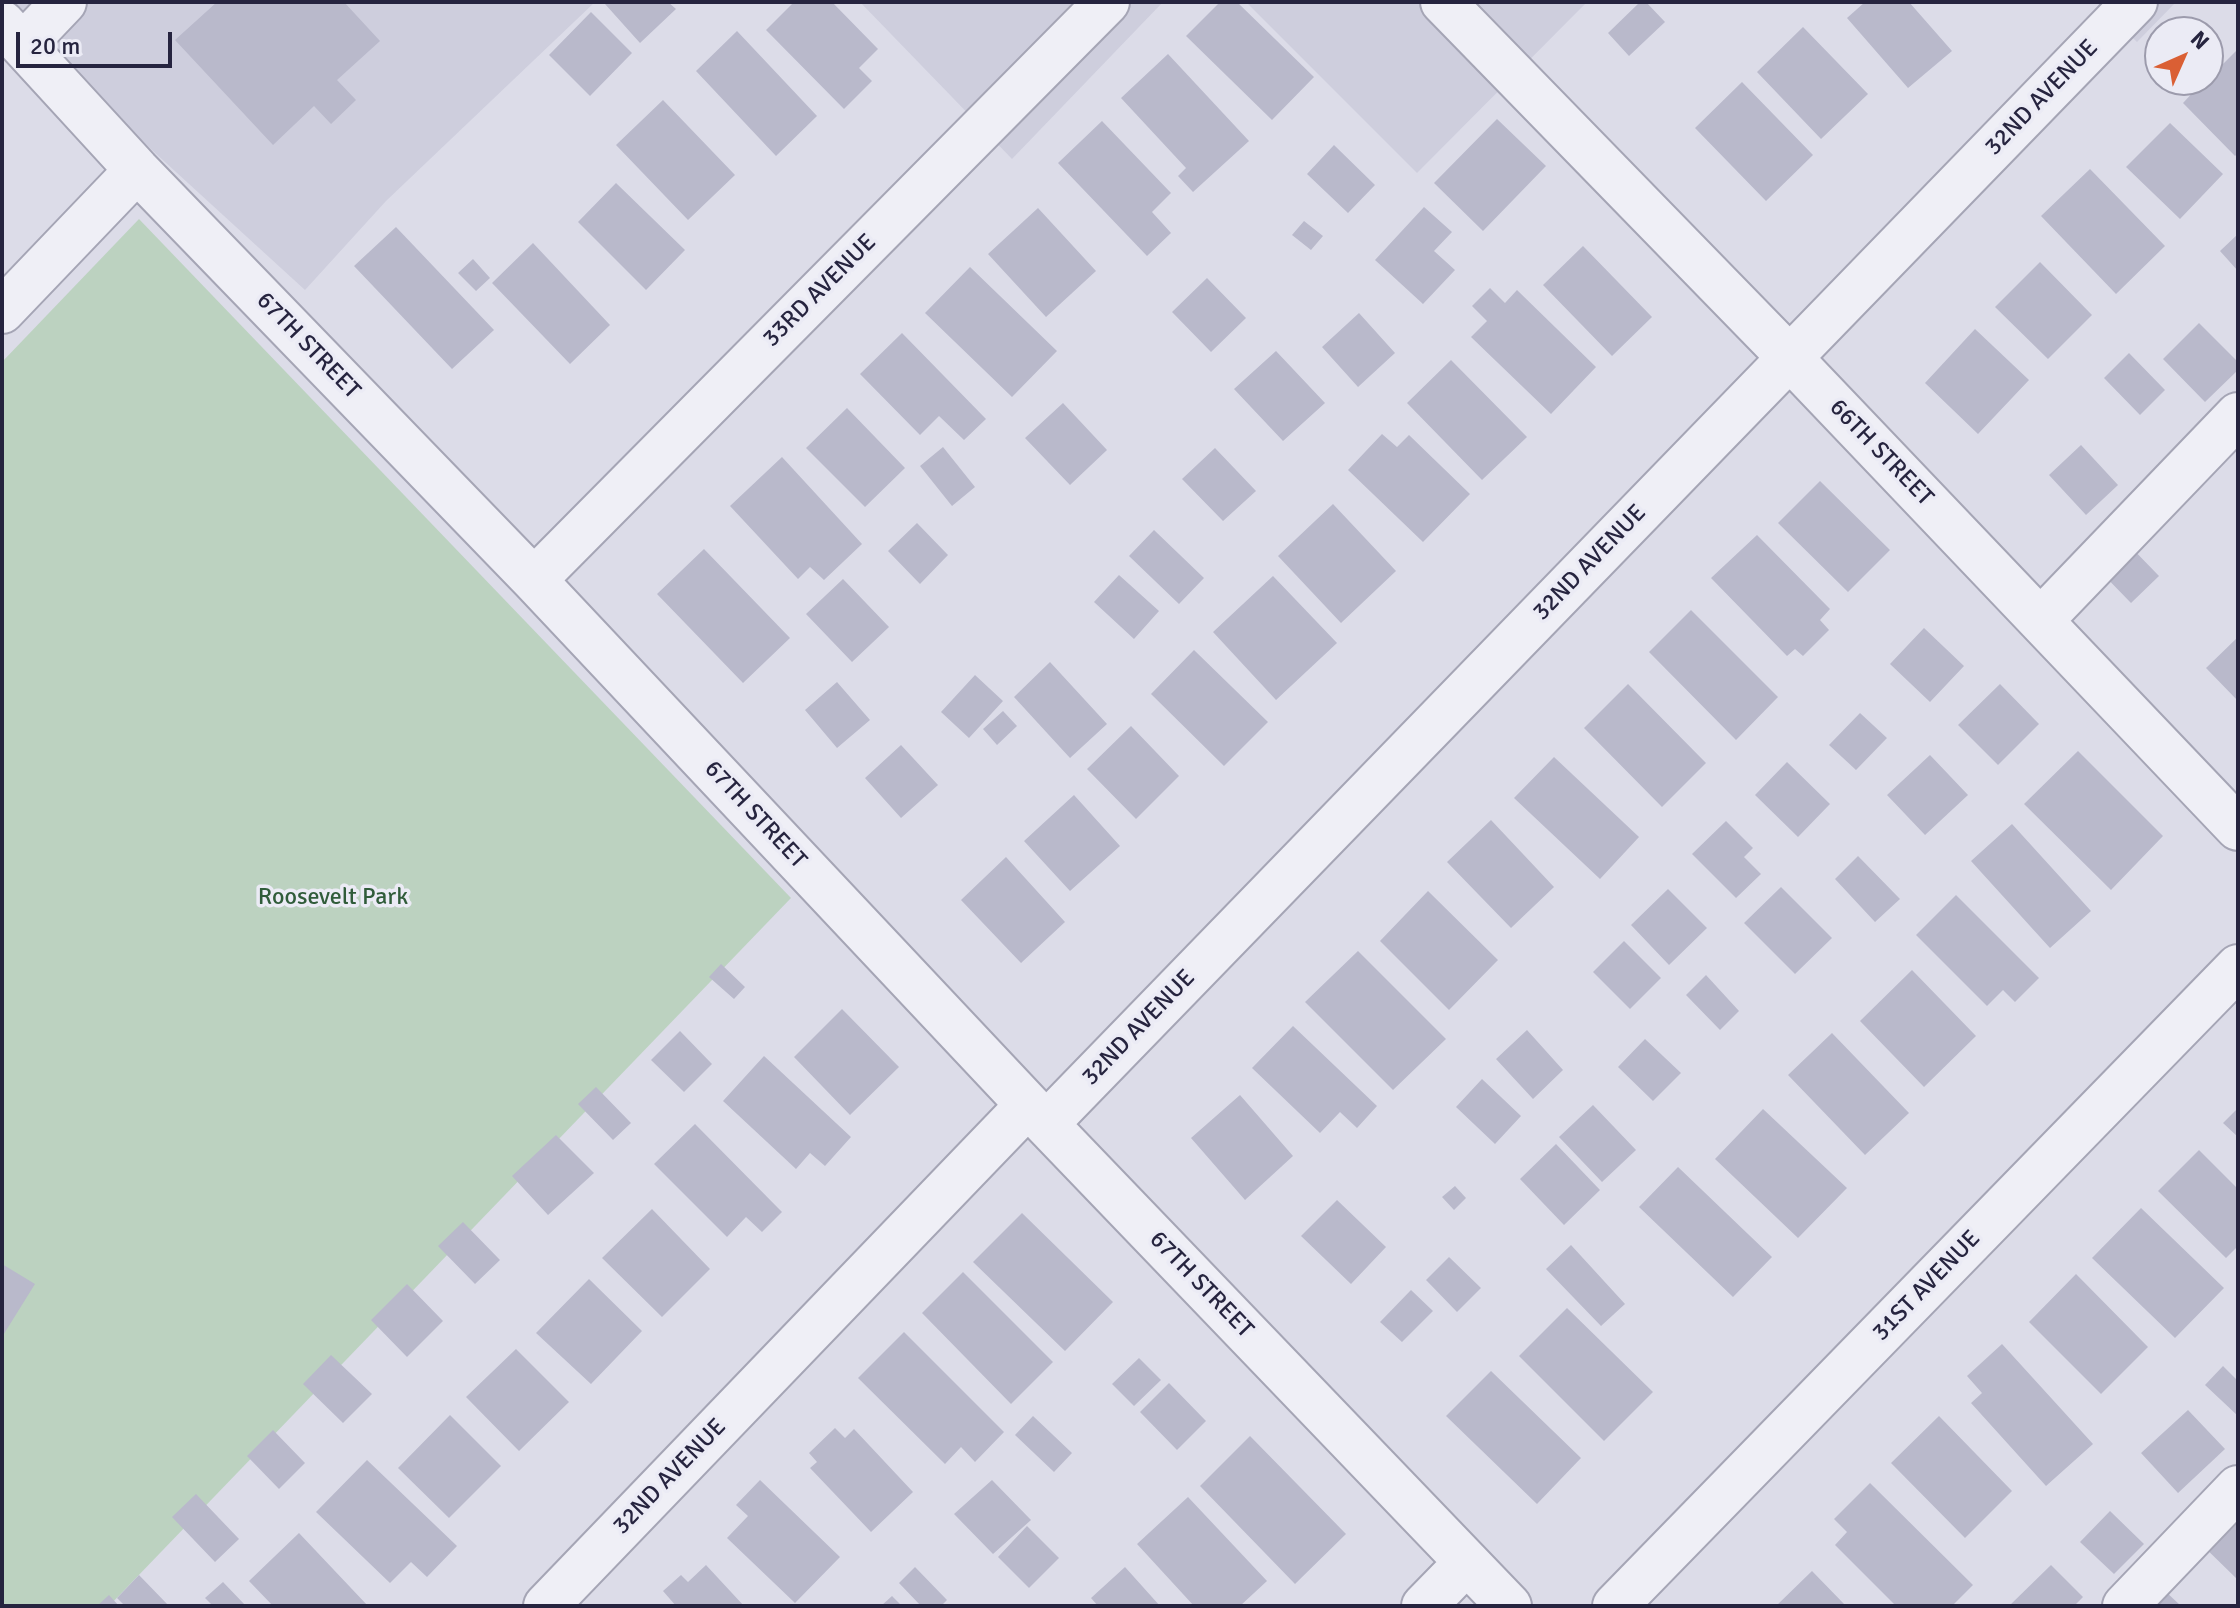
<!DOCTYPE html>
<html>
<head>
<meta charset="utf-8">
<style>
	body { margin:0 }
	#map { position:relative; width:2240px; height:1608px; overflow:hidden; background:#dcdce8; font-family:Signika,sans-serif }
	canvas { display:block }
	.frame { position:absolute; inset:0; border:4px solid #26243f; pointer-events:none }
	.north { position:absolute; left:2144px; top:16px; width:80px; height:80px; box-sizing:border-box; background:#ebebf5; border:2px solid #9c9bac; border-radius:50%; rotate:45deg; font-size:22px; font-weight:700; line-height:32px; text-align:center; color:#26243f }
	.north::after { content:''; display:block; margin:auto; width:28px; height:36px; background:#da5f34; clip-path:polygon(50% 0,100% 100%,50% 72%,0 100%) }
	.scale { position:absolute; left:16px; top:32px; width:156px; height:36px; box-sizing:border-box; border:4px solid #26243f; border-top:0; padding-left:10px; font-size:24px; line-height:28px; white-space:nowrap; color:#26243f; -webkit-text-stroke:6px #ebebf5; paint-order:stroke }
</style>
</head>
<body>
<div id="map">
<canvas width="2240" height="1608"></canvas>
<div class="frame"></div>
<div class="north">N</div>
<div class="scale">20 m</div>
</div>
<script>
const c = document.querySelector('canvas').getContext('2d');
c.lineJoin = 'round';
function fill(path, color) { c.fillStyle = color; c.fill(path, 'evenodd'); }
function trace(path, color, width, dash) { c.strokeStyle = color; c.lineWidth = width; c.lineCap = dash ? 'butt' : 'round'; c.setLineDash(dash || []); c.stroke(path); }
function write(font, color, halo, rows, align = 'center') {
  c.font = font + ' Signika,sans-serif'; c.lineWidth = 7; c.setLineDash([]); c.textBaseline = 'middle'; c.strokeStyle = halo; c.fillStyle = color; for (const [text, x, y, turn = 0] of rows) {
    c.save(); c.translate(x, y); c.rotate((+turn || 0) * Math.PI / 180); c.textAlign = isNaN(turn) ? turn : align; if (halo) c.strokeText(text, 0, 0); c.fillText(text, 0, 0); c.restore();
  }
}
const built = new Path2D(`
	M2,2H595L386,201L305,290L2,13Z
	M860,2H1163L1012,159Z
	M1246,2H1587L1417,173Z
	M2096,2H2176L2137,42Z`);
const green = new Path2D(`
	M139,219L791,898L109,1606H2V362Z`);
const building = new Path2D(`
	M217,2H344L380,41L337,80L356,100L331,124L314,106L273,145L175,40Z
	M607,2H668L676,9L640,43L605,4Z
	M794,2H832L878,49L859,68L872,81L844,109L766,30Z
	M1220,2H1237L1314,77L1272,120L1186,36Z
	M1640,2H1646L1665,22L1629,56L1608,33Z
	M1865,2H1909L1952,51L1908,88L1847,18Z
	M591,12L632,53L590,96L549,55Z
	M1803,27L1868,94L1821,139L1757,72Z
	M737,31L817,116L776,156L696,71Z
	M2236,51L2238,53V153L2235,156L2183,103L2198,87L2190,80H2208V65L2215,72Z
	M1168,54L1249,141L1193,192L1178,176L1186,168L1121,98Z
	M1742,82L1813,155L1766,201L1695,128Z
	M663,100L735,175L688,220L616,145Z
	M1497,119L1546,166L1483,231L1434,183Z
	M1102,121L1171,193L1152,212L1171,233L1147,256L1058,163Z
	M2170,123L2223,174L2180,219L2126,167Z
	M1334,145L1375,185L1348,213L1307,174Z
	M2090,169L2165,246L2116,294L2041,216Z
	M616,183L685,250L646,290L578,222Z
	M1424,207L1452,232L1434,251L1455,270L1423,304L1375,260Z
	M1038,208L1096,271L1046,317L988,254Z
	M1304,221L1323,236L1311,250L1292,235Z
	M396,227L494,330L452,369L354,266Z
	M2238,234V271L2220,251Z
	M533,243L610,325L570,364L492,283Z
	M1583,246L1652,317L1612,356L1543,285Z
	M473,259L490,278L476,291L458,273Z
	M2040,262L2092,315L2048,359L1995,307Z
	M970,267L1057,351L1012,397L925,313Z
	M1207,278L1246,318L1211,352L1172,312Z
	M1490,288L1505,303L1517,290L1596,367L1551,414L1471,337L1487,321L1472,306Z
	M1359,313L1395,353L1358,387L1322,347Z
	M2199,323L2238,362V370L2205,402L2163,359Z
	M1975,329L2029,380L1978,434L1925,383Z
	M902,333L986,419L964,440L939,416L920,435L860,374Z
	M1276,351L1325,403L1283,441L1234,389Z
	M2129,353L2165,390L2140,415L2104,378Z
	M1451,360L1527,437L1482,480L1407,403Z
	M1063,403L1107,450L1070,485L1025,438Z
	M847,408L905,468L865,507L806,448Z
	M1382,434L1397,447L1409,435L1470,494L1423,542L1348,470Z
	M2081,445L2118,485L2086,515L2049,475Z
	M943,447L975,487L952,506L920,466Z
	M1215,448L1256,491L1223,521L1182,479Z
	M782,457L862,544L824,580L810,567L798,579L730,506Z
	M1820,481L1890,550L1848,592L1778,523Z
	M1333,504L1396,571L1341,623L1278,556Z
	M917,523L948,555L920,584L888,551Z
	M1154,530L1204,578L1179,604L1129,556Z
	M1757,535L1830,609L1820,620L1829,630L1803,656L1795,649L1787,656L1711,578Z
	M2125,541L2159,576L2131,603L2097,568Z
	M704,549L790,638L743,683L657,594Z
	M1119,575L1159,611L1134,639L1094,602Z
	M1273,576L1337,643L1276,700L1213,632Z
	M843,579L889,627L852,662L806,614Z
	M1691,610L1778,697L1736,740L1649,652Z
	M1924,628L1964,666L1930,702L1890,664Z
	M2238,637V701L2206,668Z
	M1194,650L1268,722L1224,766L1151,694Z
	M1050,662L1107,724L1070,758L1014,697Z
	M975,675L1003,701L969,738L941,712Z
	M837,682L870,720L837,748L805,710Z
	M1628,684L1706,763L1662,807L1584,728Z
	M2000,684L2039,724L1998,765L1958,725Z
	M1003,711L1017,726L997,745L983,729Z
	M1860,713L1887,738L1856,770L1829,745Z
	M1131,726L1179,776L1136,819L1087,769Z
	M901,745L938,785L901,818L865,778Z
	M2078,751L2163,836L2111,890L2024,804Z
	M1930,755L1968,795L1925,835L1887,795Z
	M1554,757L1639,837L1600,879L1514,798Z
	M1787,762L1830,804L1798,837L1755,795Z
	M1074,795L1120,846L1070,891L1024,841Z
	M1491,820L1554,887L1511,928L1447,862Z
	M1726,821L1753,848L1744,857L1761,874L1736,898L1692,854Z
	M2012,824L2091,911L2050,948L1971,861Z
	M1858,856L1900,899L1875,922L1835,879Z
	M1006,857L1065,922L1021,963L961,900Z
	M1781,887L1832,938L1795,974L1744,923Z
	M1668,889L1707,928L1669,965L1631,925Z
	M1428,891L1498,960L1449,1010L1380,941Z
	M1956,895L2039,978L2015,1002L2003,990L1987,1006L1916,935Z
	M1624,941L1661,978L1630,1009L1593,972Z
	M1358,951L1446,1039L1393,1090L1305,1002Z
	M721,964L745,987L734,999L709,977Z
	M1912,970L1976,1036L1924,1087L1860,1021Z
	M1706,975L1739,1011L1720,1030L1686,995Z
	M842,1009L899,1067L850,1115L794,1057Z
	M1293,1026L1377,1106L1357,1128L1340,1112L1320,1133L1252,1068Z
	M1527,1030L1563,1070L1533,1099L1496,1059Z
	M680,1031L712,1064L684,1092L651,1060Z
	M1832,1033L1909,1113L1865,1155L1788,1075Z
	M1645,1039L1681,1073L1653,1101L1618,1067Z
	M764,1056L851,1137L825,1166L810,1153L796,1169L723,1101Z
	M1482,1079L1521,1116L1495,1144L1456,1107Z
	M596,1087L631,1123L613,1140L578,1104Z
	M1240,1095L1293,1156L1245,1200L1191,1138Z
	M1593,1105L1636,1150L1602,1182L1559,1137Z
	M2238,1108V1137L2223,1123Z
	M1763,1109L1847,1188L1798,1238L1715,1159Z
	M695,1124L782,1212L762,1232L746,1217L727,1237L654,1164Z
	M556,1135L594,1173L548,1215L512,1176Z
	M1556,1144L1600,1190L1564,1225L1520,1179Z
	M2199,1150L2238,1189V1246L2226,1258L2158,1191Z
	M1678,1167L1772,1257L1733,1297L1639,1207Z
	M1455,1186L1466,1198L1454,1210L1442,1197Z
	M1337,1200L1386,1247L1351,1284L1301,1236Z
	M2141,1208L2224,1288L2175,1338L2092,1258Z
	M652,1209L710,1269L662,1317L602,1258Z
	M1022,1213L1113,1302L1065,1351L973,1262Z
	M463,1222L500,1260L475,1284L438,1246Z
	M1571,1245L1625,1304L1601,1326L1546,1269Z
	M1449,1257L1481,1288L1457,1312L1426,1280Z
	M2,1264L35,1284L2,1337Z
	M963,1272L1053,1362L1011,1404L922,1313Z
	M2076,1274L2148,1347L2101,1394L2029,1322Z
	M589,1279L642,1331L591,1384L536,1333Z
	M407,1284L443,1321L407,1357L371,1320Z
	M1411,1290L1433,1311L1402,1342L1380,1322Z
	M1567,1308L1653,1392L1604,1441L1519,1356Z
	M904,1332L1004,1432L975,1462L961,1447L945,1464L858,1378Z
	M2002,1344L2093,1444L2046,1486L1971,1403L1982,1393L1967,1376Z
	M516,1349L569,1402L519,1451L466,1397Z
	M331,1355L372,1394L343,1423L303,1384Z
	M1139,1358L1161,1380L1134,1406L1112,1384Z
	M2223,1366L2238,1381V1416L2205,1385Z
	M1491,1371L1581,1458L1537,1504L1446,1416Z
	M1169,1383L1206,1421L1177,1450L1140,1412Z
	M2188,1410L2225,1449L2178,1493L2141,1453Z
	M450,1415L501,1466L449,1518L398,1468Z
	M1033,1416L1072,1453L1054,1472L1015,1435Z
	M1939,1416L2012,1491L1965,1538L1891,1463Z
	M835,1428L845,1438L854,1429L913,1492L871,1532L810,1468L817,1462L809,1453Z
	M273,1430L305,1463L279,1489L247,1456Z
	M1250,1436L1346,1534L1295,1584L1200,1486Z
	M367,1460L457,1546L427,1577L411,1562L390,1583L316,1512Z
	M760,1480L840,1557L795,1603L727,1538L748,1516L736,1505Z
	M992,1480L1031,1520L993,1554L954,1514Z
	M1870,1483L1973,1585L1952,1606H1896L1835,1545L1847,1532L1834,1519Z
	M196,1494L239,1539L215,1562L172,1517Z
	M2238,1495V1580L2196,1539Z
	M1188,1497L1267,1581L1240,1606H1194L1137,1544Z
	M2110,1511L2144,1544L2114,1574L2080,1542Z
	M1027,1526L1059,1558L1029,1588L998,1557Z
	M299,1533L368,1606H273L249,1581Z
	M706,1565L744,1606H676L663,1591L681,1575L688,1582Z
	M2051,1565L2083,1597L2074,1606H2009Z
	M915,1567L947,1600L941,1606H921L899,1583Z
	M1125,1567L1160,1606H1098L1091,1598Z
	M1812,1571L1846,1606H1776Z
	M139,1575L169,1606H125L117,1598Z
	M223,1582L246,1606H213L205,1598Z
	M2164,1590L2181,1606H2149Z
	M109,1595L119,1606H97Z
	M892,1596L902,1606H881Z`);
const minor = new Path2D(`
	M1443,2L1789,357L2238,828
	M2,23L137,170L534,580L1046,1124L1509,1606
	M23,45L64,2
	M2,311L137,170
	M534,580L1107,2
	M2041,620L2238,415
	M1046,1124L2135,2
	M546,1606L1028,1105
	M1424,1606L1466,1563
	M1615,1606L2238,967
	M2125,1606L2238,1488`);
const streetNames = [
	["32ND AVENUE",2042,98,-46],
	["33RD AVENUE",820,291,-45],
	["67TH STREET",308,346,46],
	["66TH STREET",1881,453,46],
	["32ND AVENUE",1590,563,-46],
	["67TH STREET",755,815,47],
	["32ND AVENUE",1139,1028,-46],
	["67TH STREET",1201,1285,46],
	["31ST AVENUE",1927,1286,-46],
	["32ND AVENUE",670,1477,-46]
];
const parkNames = [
	["Roosevelt Park",333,898]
];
fill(built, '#cecedd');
fill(green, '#bcd2c0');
fill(building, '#b9b9cb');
trace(minor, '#a5a5b5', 48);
trace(minor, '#efeff6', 44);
write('24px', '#26243f', '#ebebf5', streetNames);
write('24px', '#305c3a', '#ebebf5', parkNames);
</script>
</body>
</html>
